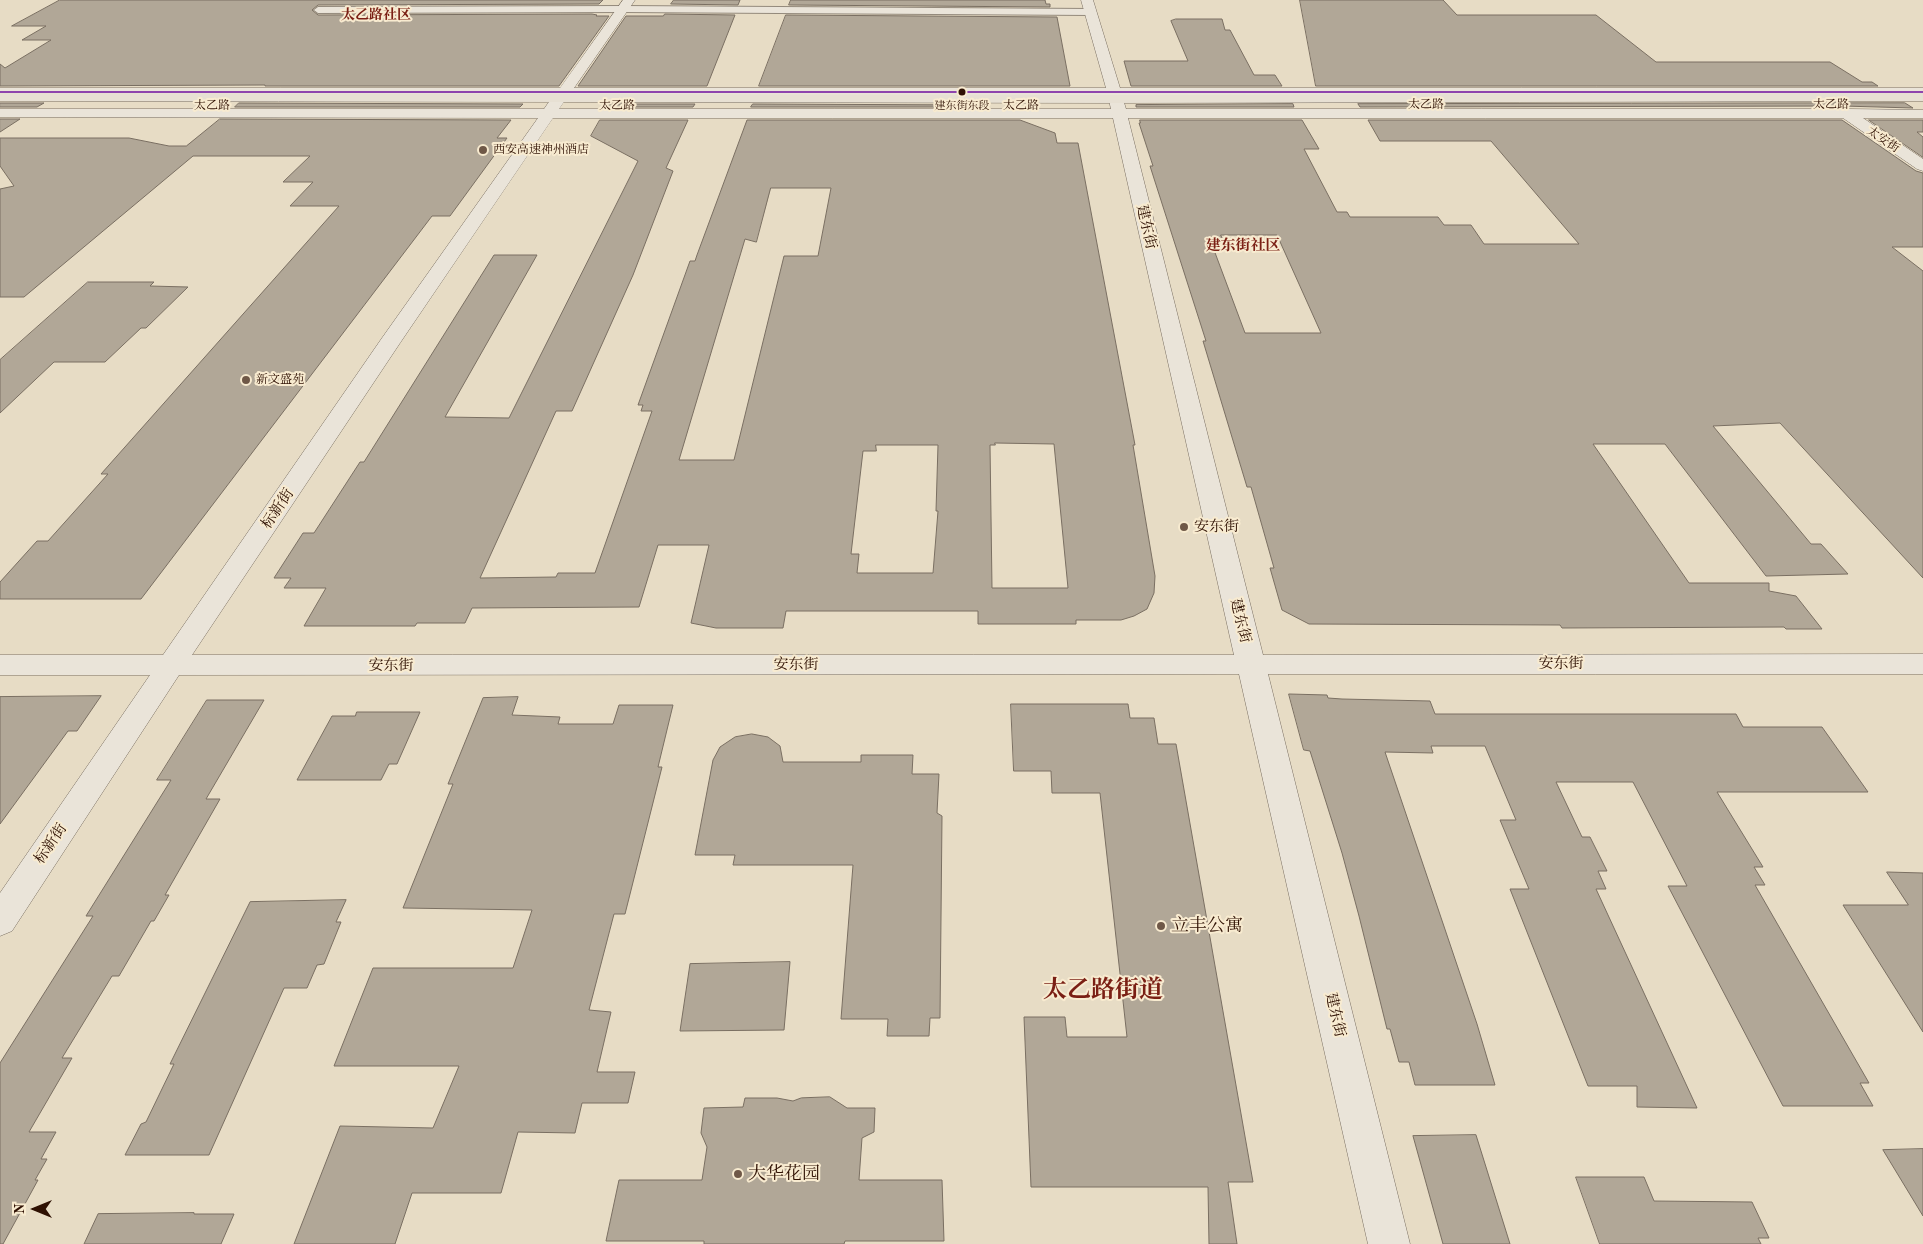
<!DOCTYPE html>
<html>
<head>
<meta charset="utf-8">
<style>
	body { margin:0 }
	#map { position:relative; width:1923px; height:1244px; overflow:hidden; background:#e7dcc5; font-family:"Old Standard TT",serif }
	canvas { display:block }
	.north { position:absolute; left:10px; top:1184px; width:50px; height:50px; -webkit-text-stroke:4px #f8ebd0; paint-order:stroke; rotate:270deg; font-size:14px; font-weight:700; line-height:20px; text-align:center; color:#2f1103 }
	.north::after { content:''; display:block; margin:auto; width:18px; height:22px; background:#2f1103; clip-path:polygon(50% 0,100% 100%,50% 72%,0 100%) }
</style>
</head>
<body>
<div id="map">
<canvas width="1923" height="1244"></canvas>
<div class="north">N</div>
</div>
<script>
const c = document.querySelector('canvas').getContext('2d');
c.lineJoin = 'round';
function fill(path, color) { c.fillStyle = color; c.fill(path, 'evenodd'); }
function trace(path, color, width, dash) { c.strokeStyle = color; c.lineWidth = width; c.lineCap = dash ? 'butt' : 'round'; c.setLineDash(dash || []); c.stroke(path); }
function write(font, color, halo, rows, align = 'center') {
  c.font = font + ' "Old Standard TT","Noto Serif SC",serif'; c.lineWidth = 4; c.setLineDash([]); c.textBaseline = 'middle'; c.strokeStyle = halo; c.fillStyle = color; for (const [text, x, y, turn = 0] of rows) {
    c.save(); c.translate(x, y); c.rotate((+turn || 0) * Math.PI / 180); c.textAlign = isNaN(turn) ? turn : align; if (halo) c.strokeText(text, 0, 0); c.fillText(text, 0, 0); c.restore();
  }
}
const building = new Path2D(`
	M60,0H603L599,4L318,5L312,10L318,15L592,14L597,15L596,16H609L559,86H265V85L0,86V64L5,68L51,40H22L46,26H12Z
	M674,0H740L738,5L671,4Z
	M791,0H1045L1046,4H1050V7L789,5Z
	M1300,0H1443L1457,15H1596L1656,62H1830L1862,82H1872L1878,86H1316Z
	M665,14L735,15L707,86H578L626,16H663Z
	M786,15L1057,17L1070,86H759Z
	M1176,19H1222L1225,30H1230L1254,75H1275L1282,86H1131L1124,61H1188L1171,21Z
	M0,103H44L37,107H0Z
	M239,103L523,104L520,107H235Z
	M1905,103L1913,108L1843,106L1360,107L1358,104Z
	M610,104H695L693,107H608Z
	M753,104L977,105L984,107H751Z
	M1293,104L1294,107H1136V105Z
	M0,119H20L0,132Z
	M220,119L511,120L497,138H507L450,216H432L141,599H0V582L37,541H48L108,474H101L339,206H290L313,182H283L310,156H193L24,297H0V189L14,186L0,166V138H129L169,146H186Z
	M600,120H688L666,168L673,171L633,275L572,411H556L480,578L556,577L558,573H595L652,411H641L643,405H638L690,261H695L697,255L747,120H1020L1055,133L1057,143H1078L1135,445H1133L1155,576L1154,593L1147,609L1134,616L1121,620H1076V624H978V611H786L783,628H716L691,623L709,545H658L639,607L472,608L465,623H417L415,626H304L326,588H284L291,578H274L303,533H314L360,462H364L494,255H537L445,417L509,418L638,161L591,136ZM771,188H831L818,256H784L734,460H679L745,239L756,242ZM995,443L1054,444L1068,588H992L990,445H995ZM876,445H938L936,511H938L933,573H857L859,554H851L863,451H876Z
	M1140,120H1302L1319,149H1304L1337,212H1347L1350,217H1438L1444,225H1471L1484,244H1579L1491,141H1380L1368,120H1842L1916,171L1923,173V247H1892L1923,271V578L1780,423L1713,426L1811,544H1821L1848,574L1766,576L1665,444H1593L1689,583H1769V591L1796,596L1822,629H1786L1784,627L1562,628L1560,625L1309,624L1282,610L1270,568H1274L1251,487H1247L1203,341H1206L1150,166H1153L1139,123H1140ZM1221,235H1277L1321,333H1245L1214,250L1213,245H1225Z
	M1869,120H1923V132H1917L1923,137V157Z
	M88,282H154L150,286L188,287L146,328H141L105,362H54L0,413V360Z
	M1289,694L1327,695L1328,698L1342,699L1430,701L1435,714H1736L1743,727H1822L1868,792H1717L1763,867H1754L1765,885H1755L1869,1083H1860L1873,1106H1783L1668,886H1687L1633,782H1556L1582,837H1590L1607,871H1598L1606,889H1596L1697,1108L1637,1107V1086H1588L1510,889H1529L1500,820H1516L1485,746H1431L1433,753L1385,752L1477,1024L1495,1085H1415L1409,1062H1399L1390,1029H1387L1359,916L1342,853L1310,751L1304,750Z
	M101,696L77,731H68L0,824V697Z
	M518,697L512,715L560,717L558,724H613L619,705H673L658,767H662L625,914H614L589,1010L611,1012L597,1072H635L628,1103H582L575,1133L518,1132L501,1193H412L395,1244H294L340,1126L433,1128L459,1066H334L373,968H513L532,910L403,908L453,784H448L483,698Z
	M207,700H264L206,799H220L165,895H169L154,921H151L119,976H112L62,1058H72L29,1132H56L41,1159H47L35,1180H38L3,1244H0V1063L93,916H86L171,780H157Z
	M1011,704H1128L1130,718H1154L1158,744H1176L1253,1182H1228L1237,1244H1209L1208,1187H1031L1024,1017H1065L1067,1037H1127L1100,793H1052L1051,771H1014Z
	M357,712H420L397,764H389L381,780H297L332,716H355Z
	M752,734L768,737L780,746L783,762H861V755H913L912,774H939L937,813L942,816L940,1018H930L929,1036H887L888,1019H841L853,865H733L735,855H695L713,760L720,747L735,737Z
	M1887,872L1923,873V1032L1843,905H1908Z
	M346,900L336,922H341L324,964L317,965L307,988H284L209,1155H125L141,1124L146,1122L174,1064H170L250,902Z
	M790,962L784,1030L680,1031L690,964Z
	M830,1097L847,1108H875L874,1132L862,1138L859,1180H942L944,1241H845L844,1244H704V1241H606L619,1180H702L707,1147L701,1133L704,1108L743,1107L745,1098H777L793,1101L801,1098Z
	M1476,1135L1510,1244H1443L1413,1136Z
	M1923,1149V1216L1883,1150Z
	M1576,1177H1644L1654,1201L1752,1202L1769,1238H1758L1761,1244H1600Z
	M194,1213V1214H234L221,1244H84L98,1214Z`);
const lane = new Path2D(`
	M623,6L1091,9L1095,12L1091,15L623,12L318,13L314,10L318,7Z`);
const secondary = new Path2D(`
	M623,0H635L574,88H1106L1081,0H1093L1120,88H1923V96H1122L1126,109H1837L1843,108L1849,109L1923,110V118H1863L1923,159V171L1917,169L1843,118H1128L1263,655L1923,654V674H1268L1410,1244H1368L1239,674L179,675L12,931L0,936V893L150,675H0V655H163L382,338L538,118L0,117V109H544L553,96H0V88H560ZM568,96H1108L1111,109H559ZM553,118H1113L1234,655H192L400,343Z`);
const primary = new Path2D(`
	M0,93L1116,95L1923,93V101L1116,103L0,101Z`);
const bus1 = new Path2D(`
	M0,92H1923`);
const markers = [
	[962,92,4.5,"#2f1103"],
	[483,150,5,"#6f5847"],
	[246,380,5,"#6f5847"],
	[1184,527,5,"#6f5847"],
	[1161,926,5,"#6f5847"],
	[738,1174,5,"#6f5847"]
];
const farBusnames = [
	["建东街东段",962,106]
];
const farStreetnames = [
	["太乙路",1426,105],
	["太乙路",1831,105],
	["太乙路",212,106],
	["太乙路",617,106],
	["太乙路",1021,106],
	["太安街",1883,140,34]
];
const farPoinames = [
	["西安高速神州酒店",493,150],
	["新文盛苑",256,380]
];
const farNeighbourhoodnames = [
	["太乙路社区",376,15]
];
const streetNames = [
	["建东街",1146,227,77],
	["标新街",278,509,-56],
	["建东街",1240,621,76],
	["安东街",1561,664],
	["安东街",796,665],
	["安东街",391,666],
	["标新街",51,844,-56],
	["建东街",1335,1015,77]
];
const farQuarternames = [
	["建东街社区",1243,246]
];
const poiNames = [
	["安东街",1194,527]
];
const nearPoinames = [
	["立丰公寓",1171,926],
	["大华花园",748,1174]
];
const nearDistrictnames = [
	["太乙路街道",1103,991]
];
fill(building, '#b1a797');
trace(building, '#7a6f62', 1);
trace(lane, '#948a7c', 2);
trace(secondary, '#7a6f62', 1);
trace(primary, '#7a6f62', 1);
fill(lane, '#eae4d9');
fill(secondary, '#eae4d9');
fill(primary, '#e7e0d3');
trace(bus1, '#8e44ad', 2);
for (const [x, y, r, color] of markers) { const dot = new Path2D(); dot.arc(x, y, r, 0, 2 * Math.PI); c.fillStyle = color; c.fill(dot); trace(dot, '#f8ebd0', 2); }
write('11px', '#2f1103', '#f8ebd0', farBusnames);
write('12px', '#2f1103', '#f8ebd0', farStreetnames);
write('12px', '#2f1103', '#f8ebd0', farPoinames, 'left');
write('bold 14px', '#7a1f14', '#f8ebd0', farNeighbourhoodnames);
write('15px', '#2f1103', '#f8ebd0', streetNames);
write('bold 15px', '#7a1f14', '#f8ebd0', farQuarternames);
write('15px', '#2f1103', '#f8ebd0', poiNames, 'left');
write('18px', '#2f1103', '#f8ebd0', nearPoinames, 'left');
write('bold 24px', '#7a1f14', '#f8ebd0', nearDistrictnames);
</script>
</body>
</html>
